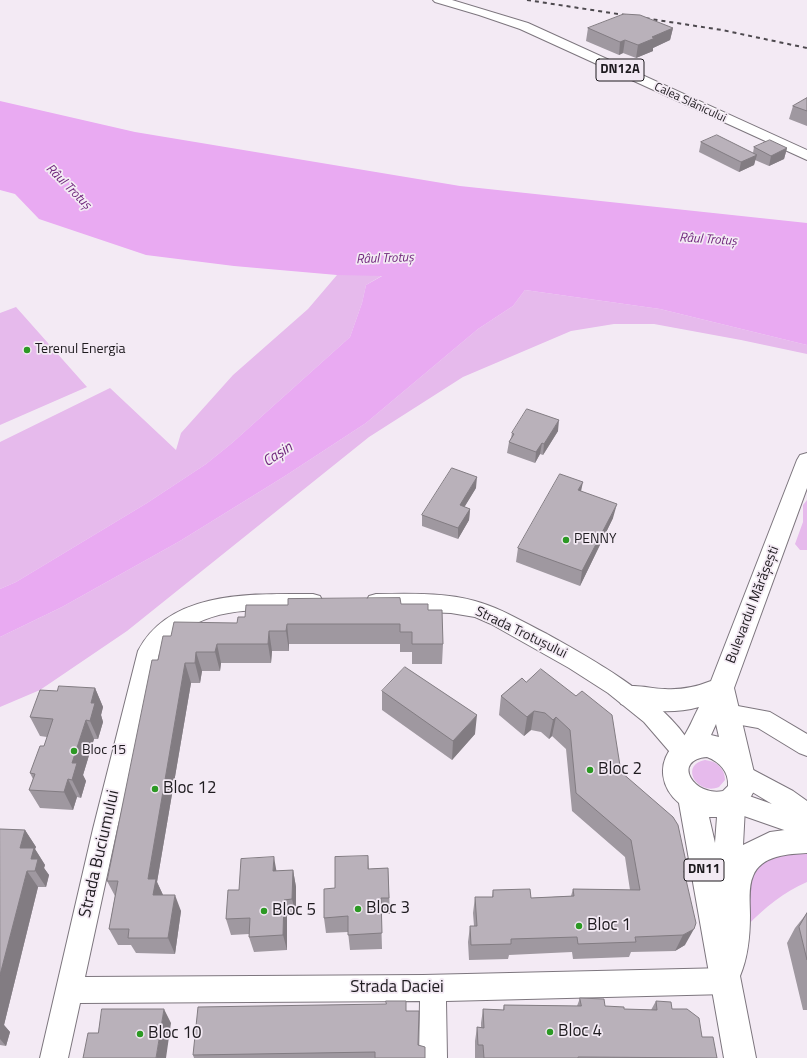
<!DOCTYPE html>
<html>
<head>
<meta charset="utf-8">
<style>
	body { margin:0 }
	canvas { display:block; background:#f3eaf4 }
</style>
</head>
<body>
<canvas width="807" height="1058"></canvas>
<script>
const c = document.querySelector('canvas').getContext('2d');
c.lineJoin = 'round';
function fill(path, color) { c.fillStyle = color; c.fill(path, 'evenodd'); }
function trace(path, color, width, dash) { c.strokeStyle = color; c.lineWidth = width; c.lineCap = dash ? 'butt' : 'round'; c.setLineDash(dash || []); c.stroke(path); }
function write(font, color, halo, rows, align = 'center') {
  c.font = font + ' "Titillium Web",sans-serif'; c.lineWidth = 3.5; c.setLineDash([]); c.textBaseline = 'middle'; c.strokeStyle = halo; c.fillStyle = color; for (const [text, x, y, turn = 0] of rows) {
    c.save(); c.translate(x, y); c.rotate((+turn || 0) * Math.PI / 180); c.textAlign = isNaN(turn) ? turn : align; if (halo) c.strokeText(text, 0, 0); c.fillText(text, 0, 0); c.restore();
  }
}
const green = new Path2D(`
	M337,275H383L366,285L362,303L350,337L232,443L206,464L147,503L16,582L0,589V442L110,388L176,450L181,433L233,375L308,309Z
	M525,290L660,309L807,345V354L741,340L654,324H614L571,331L463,377L369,437L127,631L40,690L0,707V637L62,607L180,541L285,476L366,423L478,329L513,306Z
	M16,307L87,387L0,425V313Z
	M807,500V550H800L795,544L803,522V505Z
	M705,760C716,761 725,768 725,780L719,787C697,796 679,765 705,760Z
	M807,849V882C784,892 764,908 747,926L748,875L773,855Z`);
const water = new Path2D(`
	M0,101L135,132L460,186L807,223V345L660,309L525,290L513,306L478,329L366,423L285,476L180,541L62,607L0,637V589L16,582L147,503L206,464L232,443L350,337L362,303L366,285L382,276L337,275L234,266L146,255L39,219L15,194L0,190Z`);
const minor = new Path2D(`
	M313,594L320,596L323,602L320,608L313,610C254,610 199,603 159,654L117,829L85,977L423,975L727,968L736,972L740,981L736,990L727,994L446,1001L447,1058H419L420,1001L80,1003L68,1058H40L93,829L138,651C170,589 255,594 313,594Z
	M376,594C409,594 443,592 475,601C501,608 523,622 547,634C592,659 672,703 694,751L691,758L683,761L675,758L644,722L608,693L569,668L491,624L475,617L451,613L376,610L369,608L366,602L369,596Z
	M727,704L770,712L807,734V756L799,753L758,728L719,721L716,714L719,707Z
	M742,764L793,791L807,801V838L724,809L720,801L724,793L732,790L772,804L734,781L730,774L734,767Z`);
const major = new Path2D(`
	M433,0H452L528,23L807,150V160L520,29L479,15L435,2Z
	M807,453V488L734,688L756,781L754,791L745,807L743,845L770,832L807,827V853C789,854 761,855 753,876C748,887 750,903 750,915C750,936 748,957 740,976L756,1058H724L679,803C661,788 657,764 673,746C676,743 679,743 681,740C687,734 694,716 699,707C674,714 645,712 621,704L617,696L621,688C635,683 650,689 665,689C681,690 696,687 711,681L797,460L800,455ZM716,724L719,737L711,735ZM707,757C720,762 729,772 728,786L723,791C694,797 671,760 707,757ZM709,817H717L715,843Z`);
const rail = new Path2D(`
	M527,0L722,30L807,48`);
const wall = new Path2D(`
	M588,28H673L670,40L653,48V51L636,58L623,53L619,55L586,41Z
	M807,98V126L789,119L793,106Z
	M701,142L753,153L754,147L787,148L784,159L769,166L755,160L754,165L739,172L699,152Z
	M558,431L543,455L540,454L535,463L507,453L509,442L511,438L512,433Z
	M476,488L464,507L470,509L469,520L458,539L422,526V515Z
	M581,491L613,518L580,586L516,562L518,548Z
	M401,604L428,610L443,644L442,664H412V652H400V644H289V651H272L271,663H221L220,671H202L200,683H191L157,882L163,895L181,911L175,954L136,953L131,945H118L109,929L115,896L107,881L158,660L171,636L237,623L245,617Z
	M522,678L621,772L688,871L686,876L685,945L675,951L631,952L629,957L573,959L572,952L509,955L508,959L469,960L468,942L470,926H474L473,913L475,897H492L493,890L531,898L571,896L573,889L630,890L625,857L572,811L566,749L552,736L549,739L541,732L531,730L524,736L499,715L501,696Z
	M95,688L103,707L101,715L103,722L98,739H94L83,775L86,781L81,798L77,797L73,810L40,808L29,790L33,779L30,773L44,746L47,737L40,736L30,717Z
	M382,691L475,734L452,760L382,710Z
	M0,829L25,830L36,847L35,849L45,865L44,868L49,875L46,887H38L4,1025L10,1032L6,1046L0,1045Z
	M368,856L369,869L388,868L390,914H381L382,949L350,950L348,932L326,933L324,918L335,888Z
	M293,870L296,887V915L287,916V950L254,952L249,937V934L231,935L226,919L239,890L277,871Z
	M807,913V1010H803L787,943L795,928Z
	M580,998L605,1006L624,1009L651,1010L656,1001L672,1009L702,1037L717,1058H475V1041L477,1027L481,1028V1023L483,1009L503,1010L504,1005L577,1006Z
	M406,1011L418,1045L425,1058H194L193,1055Z`);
const shadedWall = new Path2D(`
	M673,28L670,40L653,48V51L636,58L638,45L652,37Z
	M625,40L623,53L619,55L620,42Z
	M787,148L784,159L769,166L771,156Z
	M757,155L754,165L739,172L741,162Z
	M559,420L558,431L543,455L544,444Z
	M542,443L540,454L535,463L536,452Z
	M477,477L476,488L459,516L460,505Z
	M583,482L580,496L578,490Z
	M617,504L613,518L580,586L582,571Z
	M470,509L469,520L458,539V528Z
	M287,624L289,644V651L286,631Z
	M269,631L272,651L271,663L268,644Z
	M217,644L221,663L220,671L215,652Z
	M196,652L202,671L200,683L195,663Z
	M185,663L191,683L157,882L163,895H153L148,879Z
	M95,688L103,707L101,715L103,722L98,739L90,721L91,703Z
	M534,711L531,730L524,736L527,717Z
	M477,715L475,734L452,760L453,741Z
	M556,717L552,736L549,739L553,720Z
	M86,720L94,739L83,775L86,781L81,798L72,780V763Z
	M68,779L77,797L73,810L64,792Z
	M25,830L36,847L35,849L45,865L44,868L49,875L46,887L20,848Z
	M274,857L277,874L273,871Z
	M293,870L296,887V915L292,899Z
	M27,871L38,887L4,1025L10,1032L6,1046L0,1039V975Z
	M175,895L181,911L175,954L168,938Z
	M284,900L287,916V950L283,935Z
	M694,929L685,945L675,951L683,935Z
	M164,1009L171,1023L166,1058H156Z`);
const building = new Path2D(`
	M624,14L640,15L673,28L652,37L655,38L638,45L625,40L620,42L588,28Z
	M807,98V111L793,106Z
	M717,135L757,155L741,162L701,142Z
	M770,140L787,148L771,156L754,147Z
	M527,409L559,420L544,444L542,443L536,452L509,442L514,434L512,433Z
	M452,468L477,477L460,505L470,509L458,528L422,515Z
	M560,474L583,482L578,490L617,504L582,571L518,548Z
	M400,598L401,604H428V610H442L443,644H412V632H400V624H287L286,631H269L268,644H217L215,652H196L195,663H185L148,879H156L153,895H175L168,938H128L129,929H109L118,881H107L152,660H158L163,636H171L174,622L237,623L238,617H245L246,605H288V599Z
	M405,667L477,715L453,741L382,691Z
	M541,669L576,696L582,691L612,715L621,772L673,817L678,825L688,871H684L696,923L694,929L683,935L635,937L636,942L578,944L577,937L511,939V944L471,945L470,926H477L475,897H493V890L530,889L531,898L574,896L573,889L640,890L631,840L576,793L570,730L556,717L553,720L545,713L534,711L527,717L501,696L522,678L526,682Z
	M59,686L95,688L91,703H95L90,721L86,720L72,763H77L72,780L68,779L64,792L29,790L35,774L30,773L40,746H44L53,719L30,717L40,690L57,691Z
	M0,829L25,830L20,848H34L31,859H38L35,871H27L0,975Z
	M368,856V869L388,868L389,898H381L382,933L348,935V916L324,918V889L335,888V857Z
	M274,857L273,871L293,870L292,899L284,900L283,935L249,937L250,918L226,919L228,890H239L241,859Z
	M807,913V960L799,927Z
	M580,998L604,999L605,1006L624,1007V1009L657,1010L656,1001L671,1002L672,1009H687L699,1018L702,1037H713L717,1058L578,1057V1058H484L483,1045H478L477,1027L484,1028L483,1009L504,1010V1005L581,1006Z
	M386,1001H406V1011H419L418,1045L425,1047V1058H375V1052L193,1055L198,1007L386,1004Z
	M102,1009H164L156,1058H83L88,1033H98Z`);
const markers = [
	[27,350,4,"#2c9924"],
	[566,540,4,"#2c9924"],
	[74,751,4,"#2c9924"],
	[590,770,4,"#2c9924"],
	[155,789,4,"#2c9924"],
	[358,909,4,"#2c9924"],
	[264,911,4,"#2c9924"],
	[579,926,4,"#2c9924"],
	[550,1032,4,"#2c9924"],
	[140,1034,4,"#2c9924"]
];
const farStreetnames = [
	["Calea Slănicului",690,103,25]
];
const shields = [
	[620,70,48],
	[704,870,40]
];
const shieldNames = [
	["DN12A",620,70],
	["DN11",704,870]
];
const farWaternames = [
	["Râul Trotuș",68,187,45],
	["Râul Trotuș",708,240,4],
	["Râul Trotuș",385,259,-2]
];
const poiNames = [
	["Terenul Energia",35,350],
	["PENNY",574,540],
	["Bloc 15",82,751]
];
const streetNames = [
	["Bulevardul Mărășești",753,605,-69],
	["Strada Trotușului",521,633,26]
];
const waterNames = [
	["Cașin",278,455,-33]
];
const nearPoinames = [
	["Bloc 2",598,770],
	["Bloc 12",163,789],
	["Bloc 3",366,909],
	["Bloc 5",272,911],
	["Bloc 1",587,926],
	["Bloc 4",558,1032],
	["Bloc 10",148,1034]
];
const nearStreetnames = [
	["Strada Buciumului",100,854,-77],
	["Strada Daciei",397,988]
];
fill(green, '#e6baec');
fill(water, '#e9aaf2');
trace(minor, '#7d767e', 2);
trace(major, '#7d767e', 2);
fill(minor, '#fff');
fill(major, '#fff');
trace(rail, '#4d494e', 2, [4, 4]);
fill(wall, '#9f98a0');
fill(shadedWall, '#827c82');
fill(building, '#b9b1ba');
trace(building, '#827c82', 1);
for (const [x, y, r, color] of markers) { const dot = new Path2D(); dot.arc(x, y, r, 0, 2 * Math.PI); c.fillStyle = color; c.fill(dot); trace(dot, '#f3eaf4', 1.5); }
write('12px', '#1e1b1f', '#f3eaf4', farStreetnames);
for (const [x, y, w] of shields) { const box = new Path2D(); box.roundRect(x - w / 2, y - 11, w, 22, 3); c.fillStyle = '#f3eaf4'; c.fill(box); trace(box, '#1e1b1f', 1); }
write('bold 13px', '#1e1b1f', null, shieldNames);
write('italic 13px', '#70277c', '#f3eaf4', farWaternames);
write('14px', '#1e1b1f', '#f3eaf4', poiNames, 'left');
write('14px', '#1e1b1f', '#f3eaf4', streetNames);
write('italic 15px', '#70277c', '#f3eaf4', waterNames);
write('17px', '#1e1b1f', '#f3eaf4', nearPoinames, 'left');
write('17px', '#1e1b1f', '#f3eaf4', nearStreetnames);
</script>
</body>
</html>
